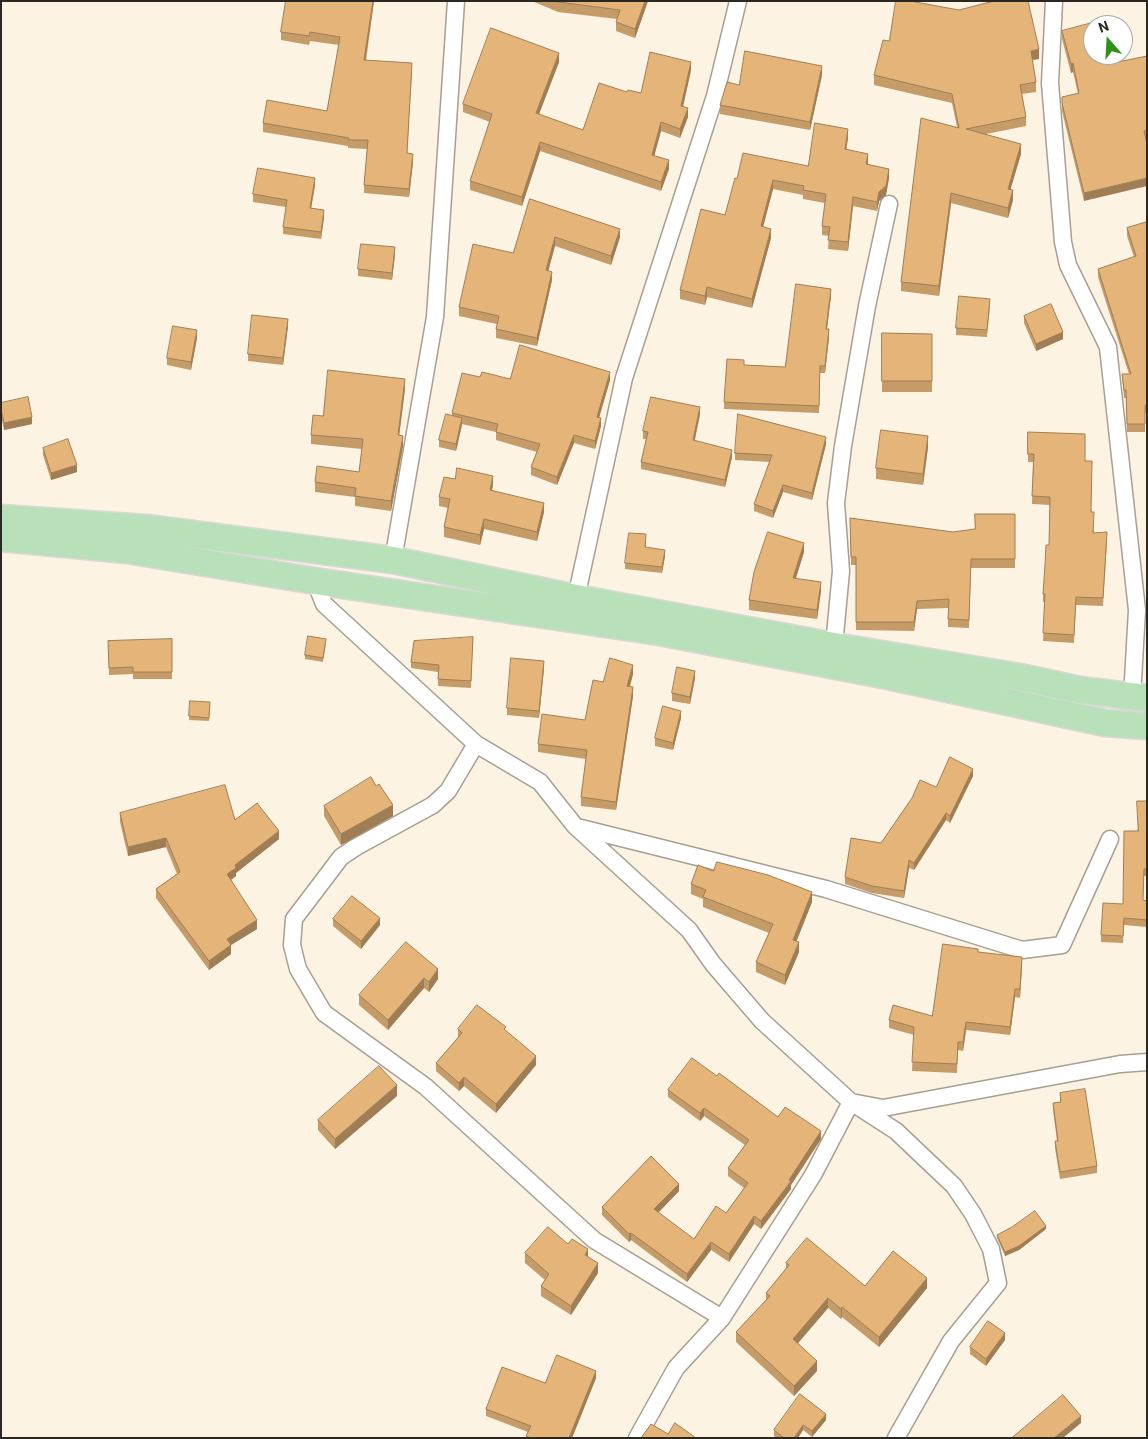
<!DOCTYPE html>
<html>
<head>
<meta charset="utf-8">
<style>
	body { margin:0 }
	#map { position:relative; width:1148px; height:1439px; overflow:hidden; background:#fcf3e3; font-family:Roboto,sans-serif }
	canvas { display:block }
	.frame { position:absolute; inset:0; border:2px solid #2b2822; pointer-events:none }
	.north { position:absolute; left:1083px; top:15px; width:50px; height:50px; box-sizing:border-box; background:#fff; border:1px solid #aaa9a7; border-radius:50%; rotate:341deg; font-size:14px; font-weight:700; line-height:20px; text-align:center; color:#2b2822 }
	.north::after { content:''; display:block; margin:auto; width:18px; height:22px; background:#2e9317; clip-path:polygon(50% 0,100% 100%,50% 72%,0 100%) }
</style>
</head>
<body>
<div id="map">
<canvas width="1148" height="1439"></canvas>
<div class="frame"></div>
<div class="north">N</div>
</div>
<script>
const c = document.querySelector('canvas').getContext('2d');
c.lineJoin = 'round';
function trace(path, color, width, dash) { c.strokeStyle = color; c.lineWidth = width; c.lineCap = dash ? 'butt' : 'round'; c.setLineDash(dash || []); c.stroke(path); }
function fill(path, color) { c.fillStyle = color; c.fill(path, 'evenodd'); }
const street = new Path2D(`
	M1054,1L1050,83L1063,242L1068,265L1108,347L1137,610L1132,697
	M393,560L435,317L456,1
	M315,581L324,604L476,744L540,782L575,826L689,930L713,964L762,1021L851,1102L896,1131L954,1186L973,1214L991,1249L998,1283L951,1341L896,1438
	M576,598L624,378L715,96L738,1
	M834,646L841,571L836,503L843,446L867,306L889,204
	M476,744L448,791L433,805L356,847L341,857L294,919L292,945L298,969L324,1013L426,1087L594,1240L722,1318
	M577,827L826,889L1022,950L1062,945L1110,839
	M637,1438L676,1368L722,1318L813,1175L851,1102L883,1108L1120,1064L1147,1062`);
const primary = new Path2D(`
	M1,518L146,528L393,560L576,598L834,646L1020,677L1080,690L1147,698
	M1,538L127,550L315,581L659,632L888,676L1105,723L1147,726`);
const wall = new Path2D(`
	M286,1H374L366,61L412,72L407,153L413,162L409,197L364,193V185L367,149L348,148V146L263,132V123L327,111L339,45L310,41L309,45L281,40V32Z
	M532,1H648L635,38L616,31V22L617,19L558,12Z
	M1062,31L1118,62L1147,56V139H1146L1084,201L1062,111V97L1078,94L1073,72L1071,73L1062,39Z
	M889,41L1039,59L1032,60L1036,82V92L1022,94L1026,117V126L986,134L1021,154L1010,189L1013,200L1008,218L951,203L939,296L901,291V282L957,127L952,103L874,85V75Z
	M559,62L539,114L583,130L627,92L641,93L691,70L683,107L688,117L680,138L661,131L654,156L669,169L661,191L540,151L522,206L470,190V181L490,122L463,112V104Z
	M822,75L810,130L720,114V105Z
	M848,138L846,149L868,163V165L889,178L886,195L879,201L877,211L853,206L848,251L828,249L829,236L822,235V226L825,203L803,199V195L773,189L763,226L771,238L752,308L707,297L705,305L680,299V290L725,215L737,179L808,166Z
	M315,185L311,208L324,217L321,239L283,234V227L286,207L253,202V194Z
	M530,199L620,237L611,265L555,246L548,271L552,280L537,346L496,338V329L497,324L459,316V307L513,253Z
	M1147,222V414L1145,413V432H1127L1126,398H1124L1122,374H1129L1098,277V269L1134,257L1127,236V228Z
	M395,254L392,280L358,276V269Z
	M831,296L827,329L829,337L825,373H820L819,413L724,409V402L744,365L785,367Z
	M990,306L987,337L956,335V328Z
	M1024,316L1063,339L1036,351L1024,323Z
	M288,326L283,365L248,361V354Z
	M882,333L932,334V392H882Z
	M197,338L191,370L167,365V358Z
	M480,377L510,379L610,380L599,417L601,426L595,449L574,443L557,485L531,475V467L537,452L496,440V432L462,424L456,451L439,447V440L452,415V413Z
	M405,389L399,435L403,446L391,511L355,506V497L315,492V482L359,472L362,449L311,444V435L323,416Z
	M1,403L32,424L4,430L1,416Z
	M700,414L695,440L732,457L725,487L641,469V462L646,439H643V431Z
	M1028,432L1085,461L1094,533L1107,540L1103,606L1076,605L1074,643L1043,641L1045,602H1043V594L1049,545L1050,505L1032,504L1033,462H1028Z
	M826,444L812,500L783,492L773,518L754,511V504L770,462L735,460V453Z
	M928,447L923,485L876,479V468Z
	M43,448L77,472L51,480L43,455Z
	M455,479L493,485L492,490L544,512L537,541L484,529L480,545L444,537V527L448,508L439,506V497Z
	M1015,514V568H971L969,628L948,627V608L917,609L914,631L856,630V565H851L850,518L953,532L975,529Z
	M646,540V547L665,556L662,573L625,569V563Z
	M804,552L796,578L821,591L817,619L749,610V600Z
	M473,637L471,688L438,686V672L411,668V662Z
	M172,639V679H133V674L109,675L108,641Z
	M326,643L323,662L305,659V655Z
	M544,668L539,718L507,715V708Z
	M633,674L630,687L633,696L616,810L581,806V797L586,759L538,752V744L585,720L603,682Z
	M695,678L690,704L672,701V693Z
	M190,701L210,706L209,721L189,720Z
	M681,718L673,750L655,746V738Z
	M973,776L950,823L946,820L914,870L909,868L904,898L872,893L845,884V877L881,843L936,787Z
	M1147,801V876H1144L1143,900L1147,901V927L1124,925L1123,943L1101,942V935L1123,904L1137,831Z
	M324,806L393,816L341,845L324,816Z
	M120,813L235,820L279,839L236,873V876L231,880L257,929L231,945V954L209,970L156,898V889L177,874L166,847L128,856L120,822Z
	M713,871L812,902L796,942L799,952L785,985L756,972V962L769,933L703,907V899L691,894V884Z
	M333,919L380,925L361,949L333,926Z
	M978,952L1022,965L1020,998L1015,997L1010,1035L966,1030L963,1051L958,1050L957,1073L912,1071L914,1035L889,1028V1020L932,1016Z
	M438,969V979L429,992L424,988L388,1030L359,1005V995Z
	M458,1029L506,1031L536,1065L496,1113L464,1086L459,1091L436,1071V1063L458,1038Z
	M717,1076L778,1117L821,1139L791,1185V1189L761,1229L754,1224L729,1262L711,1250L687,1282L631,1240L629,1242L602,1215V1207L679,1191L658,1213L694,1239L726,1213L744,1188L728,1176V1168L745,1145L704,1116L700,1121L668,1097V1090Z
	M1060,1093L1097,1166V1173L1060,1179L1055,1148V1141H1057L1053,1110V1103L1060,1102Z
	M397,1096L335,1149L318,1130V1120Z
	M1046,1229L1019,1250L1005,1256L997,1238V1235Z
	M568,1244L588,1257L598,1273L571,1315L541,1296V1286L545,1280L525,1263V1253Z
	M786,1263L865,1286L927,1288L879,1347L842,1317L841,1319L828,1308L798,1343L817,1371L794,1396L736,1342V1332L766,1300V1293L786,1269Z
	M1005,1340L986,1366L970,1354V1347Z
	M596,1378L572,1438H526L528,1432L486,1416V1409L545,1383Z
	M826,1420L812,1437L803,1430L798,1438H776L774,1436V1430Z`);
const shadedWall = new Path2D(`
	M373,1H374L364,69V60Z
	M645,1H648L635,38V29Z
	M1039,49V59L1031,60V51Z
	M559,53V62L536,122V113Z
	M691,62V70L681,115V106Z
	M1073,63V72L1071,73V64Z
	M822,66V75L810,130V122Z
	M688,108V117L680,138V129Z
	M661,122V131L652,164V155Z
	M848,129V138L845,158V149Z
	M540,142V151L522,206V197Z
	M1021,144V154L1008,198V189Z
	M413,154V162L409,197V189Z
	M868,154V163L866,173V164Z
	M669,160V169L661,191V182Z
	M889,169V178L886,195L879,201L877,211V202L879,192Z
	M315,178V185L310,215V208Z
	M1147,178V186L1084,201V193Z
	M773,180V189L761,235V226Z
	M1013,190V200L1008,218V208Z
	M951,193V203L939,296V286Z
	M853,197V206L848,251V242Z
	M324,210V217L321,239V232Z
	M620,229V237L611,265V256Z
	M771,229V238L752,308V299Z
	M555,237V246L546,279V270Z
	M395,247V254L392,280V273Z
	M552,272V280L537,346V338Z
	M707,287V297L705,305V296Z
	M831,289V296L826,336V329Z
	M288,319V326L283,365V358Z
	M829,329V337L825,373V366Z
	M197,330V338L191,370V362Z
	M1063,332V339L1036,351V344Z
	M610,372V380L597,425V417Z
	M405,379V389L398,445V435Z
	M700,407V414L693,447V440Z
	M32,417V424L4,430V423Z
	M462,418V425L456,451V444Z
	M601,418V426L595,449V441Z
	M574,435V443L557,485V477Z
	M403,436V446L391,511V501Z
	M928,436V447L923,485V474Z
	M826,437V444L812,500V493Z
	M732,450V457L725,487V480Z
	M77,465V472L51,480V473Z
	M493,476V485L490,499V490Z
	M783,485V492L773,518V511Z
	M544,503V512L537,541V532Z
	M484,519V529L480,545V535Z
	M804,543V552L793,587V578Z
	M665,550V556L662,573V567Z
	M821,582V591L817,619V610Z
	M917,601V609L914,631V622Z
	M544,661V668L539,718V711Z
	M633,665V674L627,695V686Z
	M695,671V678L690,704V697Z
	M633,687V696L616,810V802Z
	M681,711V718L673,750V743Z
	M973,769V776L950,823V816Z
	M393,805V816L341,845V834Z
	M946,813V820L914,870V863Z
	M279,831V839L236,873V876L227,882V874L235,865Z
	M166,838V847L128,856V847Z
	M909,860V868L904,898V891Z
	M812,892V902L793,950V940Z
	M380,918V925L361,949V941Z
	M257,920V929L231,945V954L209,970V961L227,939Z
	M799,942V952L785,985V975Z
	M1022,957V965L1020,998V989Z
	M438,969V979L429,992V982Z
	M424,978V988L388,1030V1020Z
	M1015,989V997L1010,1035V1027Z
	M966,1022V1030L963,1051V1042Z
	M536,1056V1065L496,1113V1104Z
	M464,1077V1086L459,1091V1083Z
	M397,1085V1096L335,1149V1139Z
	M704,1108V1116L700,1121V1113Z
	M821,1131V1139L791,1185V1189L761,1229V1221Z
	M679,1184V1191L654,1217V1209Z
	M754,1216V1224L729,1262V1254Z
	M1046,1226V1229L1019,1250L1005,1256V1252Z
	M631,1233V1240L629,1242V1234Z
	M711,1242V1250L687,1282V1274Z
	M588,1249V1259L585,1255Z
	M598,1263V1273L571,1315V1306Z
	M927,1278V1288L879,1347V1337Z
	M828,1298V1308L793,1349V1339Z
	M842,1307V1317L841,1319V1309Z
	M1005,1333V1340L986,1366V1359Z
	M817,1361V1371L794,1396V1386Z
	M596,1371V1378L572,1438H569Z
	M826,1414V1420L812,1437V1431Z
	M1081,1416V1423L1063,1438H1054Z
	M803,1425V1430L798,1438H794Z`);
const building = new Path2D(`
	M286,1H373L364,60L412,63L407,153L413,154L409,189L364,185L368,140H348L349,138L263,123L267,100L327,111L340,37L310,32L309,36L281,32Z
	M555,1H645L635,29L616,22L620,10L558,2Z
	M896,1H910L959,10L994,1H1028L1039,49L1031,51L1036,82L1020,85L1026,117L966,129L1021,144L1008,189L1013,190L1008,208L951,193L939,286L901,282L921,118L959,128L952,94L874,75L883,40L889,41Z
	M1107,19L1109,25H1093V55H1116L1118,62L1147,56V130L1144,131L1147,144V178L1084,193L1062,103V97L1079,93L1073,63L1071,64L1062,31Z
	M491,28L559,53L536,113L583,130L599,83L627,92L628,90L641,93L650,52L691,62L681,106L688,108L680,129L661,122L652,155L669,160L661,182L540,142L522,197L470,181L492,114L463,104Z
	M745,51L822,66L810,122L720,105L727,82L739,85Z
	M815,123L848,129L845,149L868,154L866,164L889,169L886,186L879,192L877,202L853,197L848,242L828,240L830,227L822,226L826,194L803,190L804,186L773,180L761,226L771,229L752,299L707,287L705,296L680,290L701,209L725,215L735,178L737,179L743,153L808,166Z
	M258,168L315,178L310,208L324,210L321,232L283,227L287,200L253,194Z
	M530,199L620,229L611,256L555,237L546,270L552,272L537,338L496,329L499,316L459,307L473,244L513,253Z
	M1147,222V406L1145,405V424H1127L1126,390H1124L1122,374H1131L1098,269L1136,256L1127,228Z
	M361,244L395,247L392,273L358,269Z
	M796,284L831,289L826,329H829L825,366H820L819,406L724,402L727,359L744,360V365L785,367Z
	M959,296L990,299L987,330L956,328Z
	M1051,304L1063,332L1036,344L1024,316Z
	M252,315L288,319L283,358L248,354Z
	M173,326L197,330L191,362L167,358Z
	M882,333L932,334V381H882Z
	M520,345L610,372L597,417L601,418L595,441L574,435L557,477L531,467L540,444L496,432L498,424L452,413L462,373L480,377L482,372L510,379Z
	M328,370L405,379L398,435L403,436L391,501L355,496L356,488L315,482L317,466L359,472L363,439L311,435L313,415L323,416Z
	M28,397L32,417L4,423L1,408V403Z
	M651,397L700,407L693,440L732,450L725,480L641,462L648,432L643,431Z
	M446,414L462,418L456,444L439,440Z
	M738,414L826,437L812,493L783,485L773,511L754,504L772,455L735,453Z
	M881,430L928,436L923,474L876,468Z
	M1028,432L1085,434V461H1092L1091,512H1094L1093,533L1107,532L1103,598L1076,597L1074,635L1043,633L1045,594H1043L1045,565L1046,545H1049L1050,497L1032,496L1034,454H1028Z
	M68,439L77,465L51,473L43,448Z
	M457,468L493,476L490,490L544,503L537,532L484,519L480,535L444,527L450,499L439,497L444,477L455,479Z
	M975,514H1015V559H971L969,620L948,619L949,599L917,601L914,622H856V557H851L850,518L953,532L975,529Z
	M768,532L804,543L793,578L821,582L817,610L749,600L754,572Z
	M629,533L646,534L645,547L665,550L662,567L625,563Z
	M308,636L326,639L323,658L305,655Z
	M473,637L471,681L438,679L439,665L411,662L414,641Z
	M172,639V672H133V667L109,668L108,641Z
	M511,658L544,661L539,711L507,708Z
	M610,658L633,665L627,686L633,687L616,802L581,797L587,750L538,744L542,714L585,720L593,680L603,682Z
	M677,667L695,671L690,697L672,693Z
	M190,701L210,702L209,718L189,716Z
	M663,706L681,711L673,743L655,738Z
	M950,757L973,769L950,816L946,813L914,863L909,860L904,891L872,886L845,877L851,838L881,843L912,798L920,780L936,787Z
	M371,777L376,786L379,784L393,805L341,834L324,806Z
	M225,785L235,820L257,803L279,831L235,865L236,868L227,874L257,920L227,939L231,945L209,961L156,889L180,872L166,838L128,847L120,813Z
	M1137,801H1147V869H1144L1143,900L1147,901V920L1124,918L1123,936L1101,935L1103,903L1123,904L1124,831H1138Z
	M717,862L768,875L812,892L793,940L799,942L785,975L756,962L773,924L703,897L706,890L691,884L698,865L713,871Z
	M352,896L380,918L361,941L333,919Z
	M406,942L438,969L429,982L424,978L388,1020L359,995Z
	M943,944L978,949V952L1022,957L1020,989H1015L1010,1027L966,1022L963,1042H958L957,1064L912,1062L914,1027L889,1020L893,1005L932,1016Z
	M477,1005L506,1027L504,1029L536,1056L496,1104L464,1077L459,1083L436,1063L462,1033L458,1029Z
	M692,1058L717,1076L719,1073L778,1117L785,1107L821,1131L789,1180L791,1181L761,1221L754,1216L729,1254L711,1242L687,1274L631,1233L629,1234L602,1207L651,1156L679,1184L654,1209L694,1239L716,1206L726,1213L748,1183L728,1168L749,1140L704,1108L700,1113L668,1090Z
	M379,1066L397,1085L335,1139L318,1120Z
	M1085,1089L1097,1166L1060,1172L1055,1141H1058L1053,1103L1061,1102L1060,1093Z
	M1035,1211L1046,1226L1019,1246L1005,1252L997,1235L1012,1227Z
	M548,1227L568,1244L572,1239L588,1249L585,1255L598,1263L571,1306L541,1286L549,1274L525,1253Z
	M807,1238L865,1286L893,1251L927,1278L879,1337L842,1307L841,1309L828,1298L793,1339L817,1361L794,1386L736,1332L770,1296L766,1293L789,1265L786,1263Z
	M988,1321L1005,1333L986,1359L970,1347Z
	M557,1355L596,1371L569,1438H530L526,1436L531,1426L486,1409L502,1367L545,1383Z
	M800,1394L826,1414L812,1431L803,1425L794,1438H784L774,1430Z
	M1063,1395L1081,1416L1054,1438H1012Z
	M675,1423L696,1438H641L651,1424L668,1434Z`);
trace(street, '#a79f91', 19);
trace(primary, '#d9d8d7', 29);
trace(street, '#fff', 16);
trace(primary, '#b9e1b9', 26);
fill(wall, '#c59b68');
fill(shadedWall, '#a07e55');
fill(building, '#e5b479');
trace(building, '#a07e55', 1);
</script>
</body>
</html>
